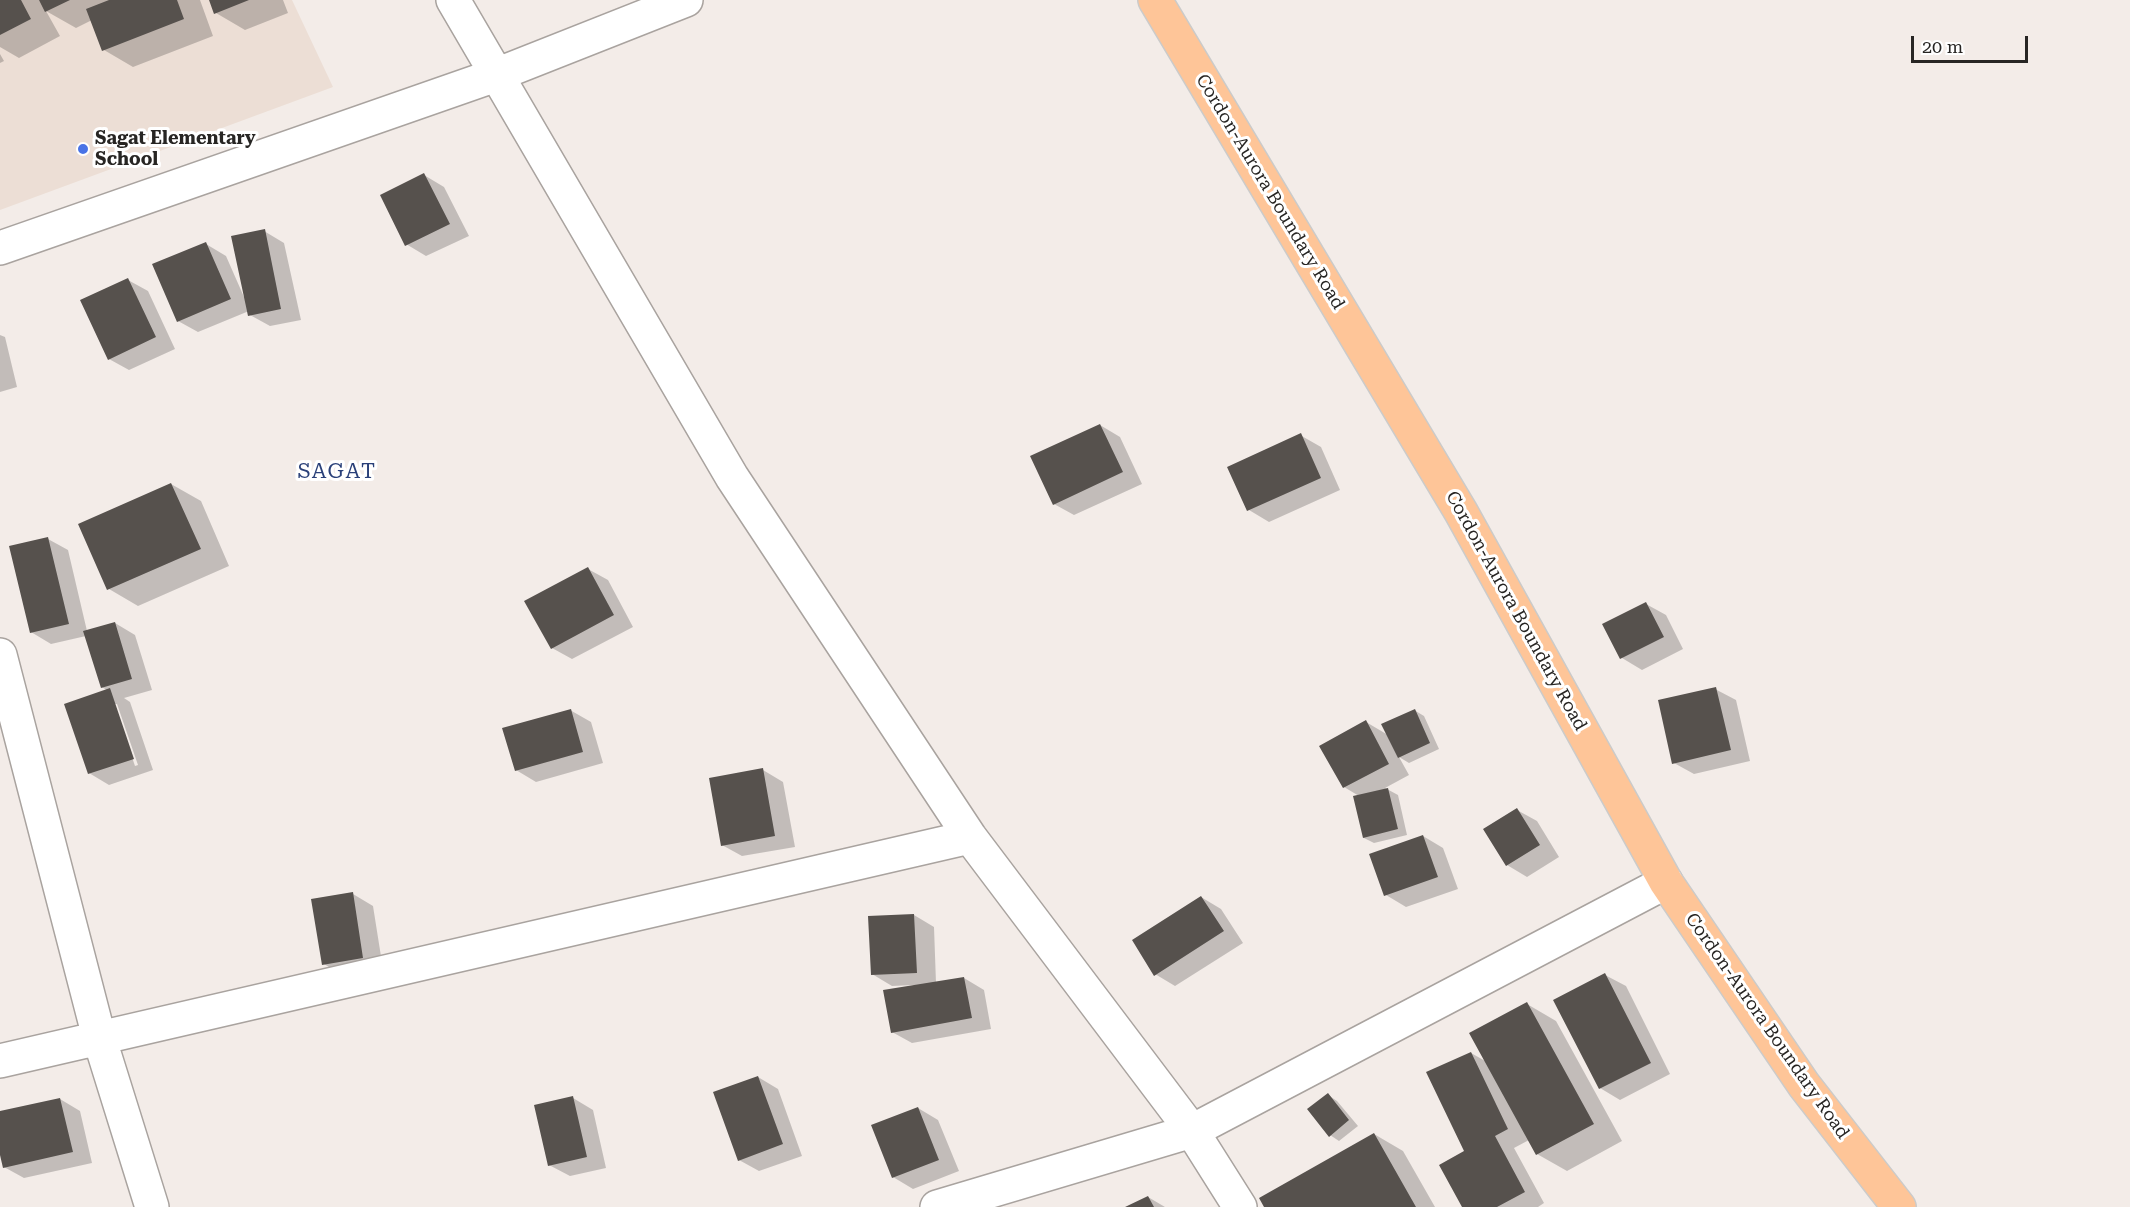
<!DOCTYPE html>
<html>
<head>
<meta charset="utf-8">
<style>
	body { margin:0 }
	#map { position:relative; width:2130px; height:1207px; overflow:hidden; background:#f3ece8; font-family:"Roboto Serif",serif }
	canvas { display:block }
	.scale { position:absolute; left:1911px; top:36px; width:117px; height:27px; box-sizing:border-box; border:3px solid #272523; border-top:0; padding-left:8px; font-size:18px; line-height:21px; white-space:nowrap; color:#272523; -webkit-text-stroke:4px #fff; paint-order:stroke }
</style>
</head>
<body>
<div id="map">
<canvas width="2130" height="1207"></canvas>
<div class="scale">20 m</div>
</div>
<script>
const c = document.querySelector('canvas').getContext('2d');
c.lineJoin = 'round';
function fill(path, color) { c.fillStyle = color; c.fill(path, 'evenodd'); }
function trace(path, color, width, dash) { c.strokeStyle = color; c.lineWidth = width; c.lineCap = dash ? 'butt' : 'round'; c.setLineDash(dash || []); c.stroke(path); }
function write(font, color, halo, rows, align = 'center') {
  c.font = font + ' "Roboto Serif",serif'; c.lineWidth = 6; c.setLineDash([]); c.textBaseline = 'middle'; c.strokeStyle = halo; c.fillStyle = color; for (const [text, x, y, turn = 0] of rows) {
    c.save(); c.translate(x, y); c.rotate((+turn || 0) * Math.PI / 180); c.textAlign = isNaN(turn) ? turn : align; if (halo) c.strokeText(text, 0, 0); c.fillText(text, 0, 0); c.restore();
  }
}
const built = new Path2D(`
	M0,0H292L333,87L0,210Z`);
const shadow = new Path2D(`
	M0,0H200L213,36L133,67L104,50L92,20L76,28L46,11L60,36L19,58L0,47Z
	M211,0H283L288,13L245,30L216,13Z
	M0,54L4,61L0,63Z
	M424,175L444,187L469,236L426,256L406,244Z
	M264,231L284,243L301,320L270,326L250,315L249,311L198,332L178,321L206,244L226,256L244,297Z
	M128,280L148,291L175,349L129,370L109,359Z
	M0,335L5,337L17,387L0,392Z
	M1100,425L1120,437L1142,484L1074,515L1054,504Z
	M1300,435L1321,447L1340,490L1269,522L1249,510Z
	M171,484L201,501L229,566L138,606L109,589L80,525Z
	M48,539L68,550L87,631L115,623L135,635L152,690L124,698L130,702L153,770L109,785L89,773L108,691L102,687L86,636L51,644L31,632ZM114,704H117L138,765L135,766Z
	M588,569L608,580L633,627L572,659L552,648Z
	M1646,604L1666,615L1683,649L1642,670L1622,658Z
	M1715,689L1736,700L1750,761L1694,774L1674,763Z
	M570,710L591,722L603,763L536,782L516,770Z
	M1414,710L1424,716L1439,749L1409,763L1399,757L1409,775L1385,788L1398,795L1407,835L1374,843L1364,838L1359,796L1344,787L1366,722L1388,735Z
	M763,770L783,782L795,847L742,856L722,845Z
	M1517,810L1537,821L1559,857L1527,877L1507,865Z
	M1423,836L1443,848L1458,889L1406,907L1386,895Z
	M353,894L373,906L383,969L344,976L324,964Z
	M1201,897L1221,909L1243,943L1175,986L1155,974Z
	M914,915L934,927L936,983L964,978L984,990L991,1029L912,1043L892,1032L914,985L892,986L872,974Z
	M1605,975L1626,986L1670,1074L1620,1100L1600,1088Z
	M1527,1004L1556,1021L1622,1141L1567,1171L1537,1154L1529,1140L1514,1148L1544,1203L1538,1207H1464L1471,1053L1487,1062Z
	M758,1077L778,1089L802,1156L759,1171L739,1160Z
	M1328,1095L1337,1101L1358,1126L1339,1141L1330,1135Z
	M573,1098L593,1110L606,1168L570,1176L549,1165Z
	M60,1099L80,1111L92,1163L24,1178L4,1167L0,1149V1113Z
	M918,1108L938,1120L959,1171L913,1189L893,1177Z
	M1374,1134L1403,1151L1435,1207H1266Z
	M1148,1197L1165,1207H1129Z`);
const building = new Path2D(`
	M0,0H21L31,19L0,35Z
	M39,0H70L45,12Z
	M109,0H177L184,19L102,51L86,9Z
	M209,0H249L214,14Z
	M424,173L450,224L405,246L380,195Z
	M265,229L281,309L248,316L231,236Z
	M206,242L231,299L177,322L152,264Z
	M128,278L156,337L108,360L80,300Z
	M1100,424L1123,472L1053,505L1030,456Z
	M1301,433L1321,478L1247,511L1227,467Z
	M171,483L201,549L107,590L78,524Z
	M48,537L69,624L30,633L9,546Z
	M588,567L614,615L551,649L524,601Z
	M1646,602L1664,637L1620,659L1602,624Z
	M115,622L132,679L101,688L83,631Z
	M1716,687L1731,750L1672,764L1658,700Z
	M110,688L134,759L88,774L64,704Z
	M571,709L583,752L515,771L502,728Z
	M1415,709L1430,743L1398,758L1381,724Z
	M1366,720L1389,764L1343,788L1319,746Z
	M763,768L775,836L721,846L709,778Z
	M1388,788L1398,829L1363,838L1353,796Z
	M1517,808L1540,845L1506,866L1483,829Z
	M1423,835L1438,877L1384,896L1369,854Z
	M353,892L363,958L322,965L311,899Z
	M1201,896L1224,931L1154,976L1132,940Z
	M914,914L917,973L871,975L868,916Z
	M1605,973L1651,1063L1599,1089L1553,1000Z
	M964,977L972,1018L891,1033L883,990Z
	M1527,1002L1594,1124L1536,1155L1469,1033Z
	M1471,1052L1508,1129L1495,1136L1525,1192L1497,1207H1462L1439,1165L1464,1151L1426,1072Z
	M758,1076L783,1144L738,1161L713,1092Z
	M1328,1093L1349,1120L1329,1137L1307,1109Z
	M573,1096L587,1157L548,1166L534,1105Z
	M60,1098L73,1152L3,1168L0,1155V1111Z
	M918,1107L939,1160L892,1178L871,1125Z
	M1374,1133L1416,1207H1264L1259,1198Z
	M1148,1196L1154,1207H1125Z`);
const street = new Path2D(`
	M453,0L732,477L970,837L1192,1131L1240,1207
	M0,248L496,75L686,0
	M0,655L99,1037L152,1207
	M0,1061L970,837
	M937,1207L1192,1131L1666,882`);
const primary = new Path2D(`
	M1155,0L1461,512L1666,882L1804,1085L1899,1207`);
const markers = [
	[83,149,6,"#4973e6"]
];
const poiNames = [
	["Sagat Elementary",95,139],
	["School",95,160]
];
const streetNames = [
	["Cordon-Aurora Boundary Road",1270,192,59],
	["Cordon-Aurora Boundary Road",1516,611,61],
	["Cordon-Aurora Boundary Road",1767,1026,55]
];
const quarterNames = [
	["SAGAT",337,472]
];
fill(built, '#ecded5');
fill(shadow, '#0003');
fill(building, '#56514d');
trace(street, '#a9a39f', 36);
trace(primary, '#cbcbca', 36);
trace(street, '#fff', 33);
trace(primary, '#fec598', 33);
for (const [x, y, r, color] of markers) { const dot = new Path2D(); dot.arc(x, y, r, 0, 2 * Math.PI); c.fillStyle = color; c.fill(dot); trace(dot, '#fff', 2); }
write('bold 18px', '#272523', '#fff', poiNames, 'left');
write('18px', '#272523', '#fff', streetNames);
c.letterSpacing = '1.5px';
write('21px', '#2a4079', '#fff', quarterNames);
c.letterSpacing = '0px';
</script>
</body>
</html>
